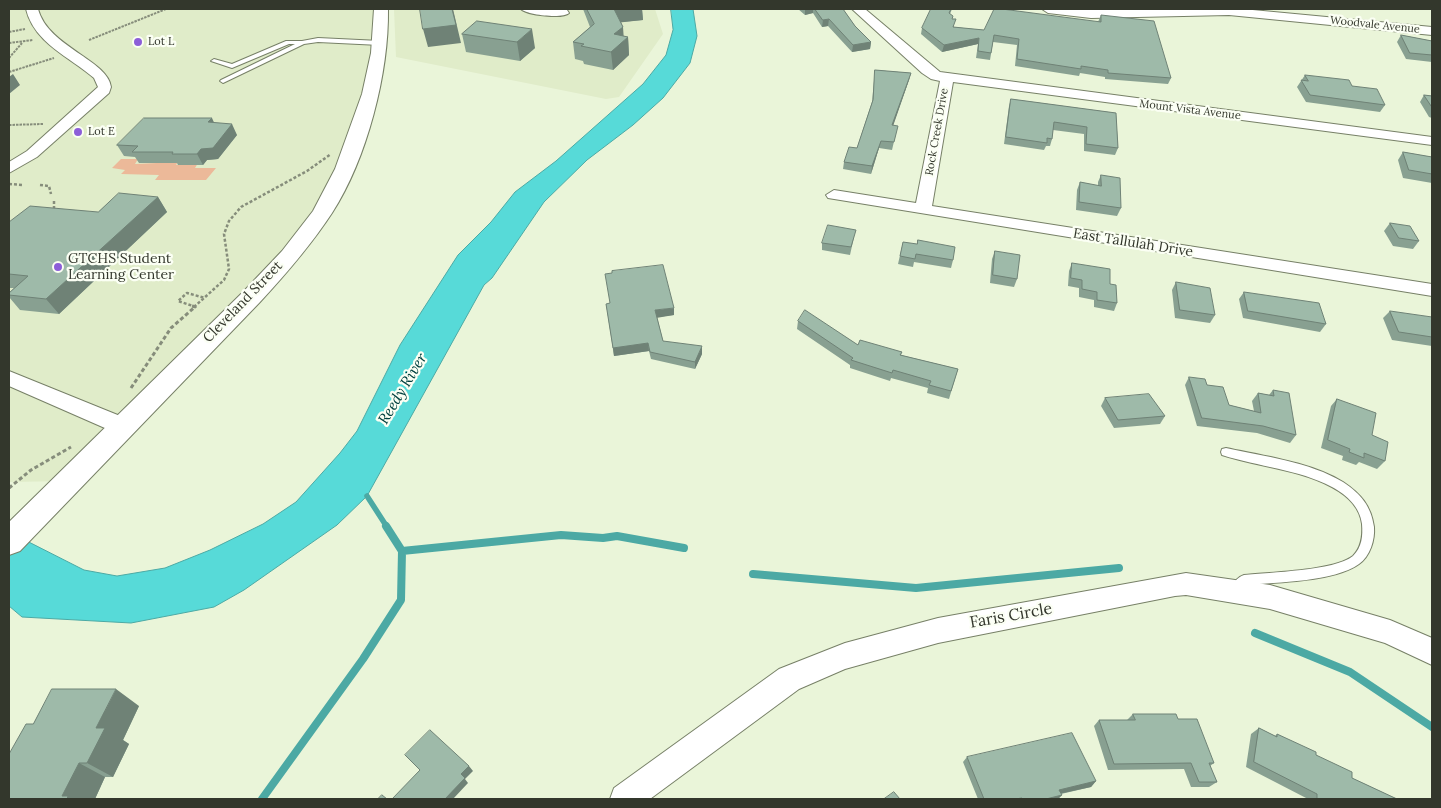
<!DOCTYPE html>
<html>
<head>
<meta charset="utf-8">
<style>
	body { margin:0 }
	#map { position:relative; width:1441px; height:808px; overflow:hidden; background:#eaf5d9; font-family:Lora,serif }
	canvas { display:block }
	.frame { position:absolute; inset:0; border:10px solid #33372c; pointer-events:none }
</style>
</head>
<body>
<div id="map">
<canvas width="1441" height="808"></canvas>
<div class="frame"></div>
</div>
<script>
const c = document.querySelector('canvas').getContext('2d');
c.lineJoin = 'round';
function fill(path, color) { c.fillStyle = color; c.fill(path, 'evenodd'); }
function trace(path, color, width, dash) { c.strokeStyle = color; c.lineWidth = width; c.lineCap = dash ? 'butt' : 'round'; c.setLineDash(dash || []); c.stroke(path); }
function write(font, color, halo, rows, align = 'center') {
  c.font = font + ' Lora,serif'; c.lineWidth = 4.5; c.setLineDash([]); c.textBaseline = 'middle'; c.strokeStyle = halo; c.fillStyle = color; for (const [text, x, y, turn = 0] of rows) {
    c.save(); c.translate(x, y); c.rotate((+turn || 0) * Math.PI / 180); c.textAlign = isNaN(turn) ? turn : align; if (halo) c.strokeText(text, 0, 0); c.fillText(text, 0, 0); c.restore();
  }
}
const built = new Path2D(`
	M9,9H381L380,49L321,213L67,481L9,482Z
	M394,9H655L663,34L619,97L606,99L396,57Z`);
const green = new Path2D(`
	M121,159H138L135,164L178,162L176,165H185L187,163H198L195,168H216L206,180H155L159,175L121,174L125,170L112,168Z`);
const water = new Path2D(`
	M671,9H693L697,36L690,63L663,98L633,125L587,160L544,202L492,278L484,285L367,496L337,525L244,590L214,607L131,623L22,617L9,606V532L84,570L117,576L165,568L210,550L263,524L296,502L340,453L357,431L400,345L458,255L491,222L515,192L556,161L643,84L666,55L673,30Z`);
const streamFar1 = new Path2D(`
	M367,496L387,527`);
const stream = new Path2D(`
	M402,551L561,535L603,538L617,536L684,548
	M753,574L916,588L1119,568
	M1255,633L1350,672L1432,727
	M262,799L363,659L401,600L402,551L386,526`);
const pathFar2 = new Path2D(`
	M9,32L25,29
	M89,40L166,9
	M9,43L33,40
	M9,58L22,43
	M9,72L54,58
	M9,125L43,124`);
const pathFar1 = new Path2D(`
	M9,184L23,185
	M40,185L49,186L51,194
	M54,201V210
	M194,307L224,280L229,269L224,234L229,221L241,207L307,171L331,154
	M196,307L178,301L187,293L205,298`);
const path = new Path2D(`
	M192,306L196,307
	M131,388L171,328L196,306
	M9,488L31,470L71,447`);
const service = new Path2D(`
	M318,38L380,41L383,43L380,45L318,42L304,44L223,83L220,81L221,80L295,44H289L232,68L211,61L214,59L232,64L286,41H302Z
	M1226,448C1263,456 1310,462 1343,482C1361,494 1371,506 1374,527C1375,540 1370,556 1359,564C1334,582 1277,582 1247,585L1239,595L1235,596L1231,595L1229,591C1232,585 1237,577 1244,575C1270,572 1334,571 1353,556C1362,547 1363,536 1362,524C1360,507 1347,495 1332,487C1298,469 1259,467 1222,455L1221,452L1222,449Z`);
const minor = new Path2D(`
	M26,9H38C48,47 108,60 111,87L109,93L37,157L9,173V162L27,151L98,87L94,78C70,57 34,43 26,9Z
	M521,9L567,10L569,13C563,19 527,15 521,9Z
	M852,9H865L940,72L1432,137V145L953,82L932,206L1432,284V296L828,198L826,195L834,190L916,203L940,81L931,79L922,73Z
	M1042,9H1242L1432,27V35L1229,15L1091,18L1048,13Z
	M9,371L130,420L133,426L130,432L122,434L114,432L9,386Z
	M1186,573L1270,585L1390,620L1432,638V665L1385,643L1270,609L1186,595L1175,596L938,643L845,669L799,689L650,799H610L614,788L779,669L845,643L938,618Z`);
const tertiary = new Path2D(`
	M374,9H388C389,73 367,159 332,213C311,245 286,274 260,302L20,551L9,555V522L243,292L282,251L313,211L335,169L362,94L371,53Z`);
const wall = new Path2D(`
	M583,9H642L643,20L621,22L623,27V36L628,37L629,55L613,70L584,64L583,61L575,59L573,42L590,27Z
	M798,9H843L855,26L871,42L870,49L852,52L828,26L822,27L813,13L805,15Z
	M931,9H952L950,14L954,27L984,30L1098,22L1101,15L1171,78L1168,84L1105,79V77L1080,73L1079,76L1015,66L1017,45L993,42L990,60L976,58L978,44L942,52L921,34L922,28Z
	M477,21L535,48L520,61L466,52L462,34Z
	M1401,35L1432,41V62L1406,59L1397,42Z
	M875,70L911,73L909,80L893,125L896,133L892,150L879,148L871,174L843,169L844,162L857,148L872,102Z
	M1305,75L1352,86L1385,105L1380,112L1306,102L1297,87Z
	M1424,95L1432,96V118L1429,117L1420,102Z
	M1011,99L1116,113L1118,148L1115,155L1084,151V134L1053,130L1052,139L1050,146H1046L1044,150L1004,144L1009,106Z
	M214,123L237,135L218,159L207,160L203,165H178L177,163H139L135,157L124,156L117,145Z
	M1403,152L1432,157V183L1403,178L1398,160Z
	M1101,175L1121,208L1117,216L1076,210L1077,190L1080,182L1098,186V182Z
	M158,197L167,212L59,314L20,310L9,297V293L14,288H9V222L98,212Z
	M1390,223L1419,241L1413,249L1393,246L1384,231Z
	M854,237L850,255L822,250V243Z
	M903,242L953,260L951,268L914,262L913,267L898,264Z
	M995,251L1017,279L1014,287L990,283L992,259Z
	M1072,263L1110,284L1117,303L1114,311L1094,307V300L1079,297V288L1068,286L1069,271Z
	M1176,282L1215,315L1210,323L1175,318L1172,290Z
	M1244,292L1326,324L1320,332L1243,318L1239,299Z
	M606,304L674,315L657,317L663,341L702,354L695,369L651,359L649,351L614,356Z
	M1390,311L1432,337V346L1392,340L1383,318Z
	M798,321L858,345L902,352L901,355L958,369L949,399L927,393L928,388L891,378L890,381L850,368V365L797,329Z
	M1189,377L1207,385L1229,405L1254,411L1252,401L1258,393L1269,395L1273,390L1296,435L1290,443L1257,433L1197,426L1185,385Z
	M1105,398L1165,416L1160,424L1114,428L1101,406Z
	M1337,399L1372,435L1385,461L1377,469L1359,462L1356,465L1342,460L1343,456L1321,448L1331,406Z
	M139,706L123,740L129,744L113,777H105L95,799H9L33,724Z
	M1133,714L1178,719L1214,763L1210,766L1217,782L1209,787H1191L1184,769L1108,770L1094,726L1099,720H1127Z
	M1259,728L1275,736L1277,734L1316,755L1352,778L1397,799H1308L1246,767L1251,734Z
	M967,757L1096,781L1091,787L1061,794L1062,795L1058,799H978L963,762Z`);
const shadedWall = new Path2D(`
	M453,9L461,43L428,47L423,29Z
	M613,9H642L643,20L615,23Z
	M805,9H813V13L805,15Z
	M829,19L828,26L822,27L823,20Z
	M623,27L624,41L628,37L629,55L613,70L611,52L614,34Z
	M532,29L535,48L520,61L517,42Z
	M979,38L978,44L942,52L944,45Z
	M871,42L870,49L852,52L853,45Z
	M911,73L909,80L891,132L892,125Z
	M13,74L20,85L9,94V77Z
	M212,118L217,129L208,122Z
	M232,124L237,135L218,159L207,160L203,165L197,154L201,149Z
	M881,141L879,148L871,174L872,166Z
	M158,197L167,212L59,314L46,299Z
	M674,308V315L656,318L655,310Z
	M648,343L649,351L614,356L613,348Z
	M702,346V354L695,369V362Z
	M116,689L139,706L123,740L129,744L113,777L87,763L96,728Z
	M79,763L105,777L95,799H67L62,796Z
	M469,766L473,771L465,779L468,783L453,799H445L461,774Z
	M1096,781L1091,787L1054,795L1059,790Z
	M1062,795L1058,799H1046Z`);
const building = new Path2D(`
	M420,9H452L456,25L423,29Z
	M587,9H614L623,27L614,34L628,37L611,52L581,46L584,44L573,42L594,24Z
	M815,9H843L855,26L871,42L853,45L829,19L823,20Z
	M931,9H951L949,13L953,16L952,19H956L953,27L984,30L994,9H1002L1101,22V15L1154,21L1171,78L1108,73V70L1081,66V69L1017,59L1019,39L994,35L991,53L978,51L979,38L944,45L922,28Z
	M477,21L532,29L517,42L462,34Z
	M1401,35L1432,41V55L1410,53Z
	M875,70L911,73L892,125L898,126L894,142L881,141L872,166L844,162L849,147L857,148L873,100Z
	M1305,75L1349,80L1352,86L1377,89L1385,105L1310,95L1301,80L1308,81Z
	M1424,95L1432,96V107Z
	M1011,99L1116,113L1118,148L1086,144L1087,127L1054,122L1052,139L1047,138V143L1006,137Z
	M144,118H212L208,122L232,124L213,148L201,149L197,154H172L173,152H132L138,146L117,145Z
	M1403,152L1432,157V174L1409,170Z
	M1101,175L1120,178L1121,208L1079,202L1080,182L1101,186Z
	M119,193L158,197L46,299L9,295V293L28,276L9,274V222L30,206L98,212Z
	M1390,223L1410,226L1419,241L1399,238Z
	M828,225L856,230L851,247L822,243Z
	M918,240L955,247L953,260L916,254L915,259L900,256L903,242L917,244Z
	M995,251L1020,255L1017,279L993,275Z
	M1072,263L1110,269V284L1116,285L1117,303L1097,300V292L1082,289V280L1071,278Z
	M663,265L674,308L655,310L663,341L702,346L695,362L650,352L648,343L613,348L606,304L610,303L605,274L612,273V271Z
	M1176,282L1210,288L1215,315L1180,310Z
	M1244,292L1319,303L1326,324L1248,311Z
	M805,310L858,345L860,340L902,352L900,355L958,369L951,391L929,385L931,381L893,370L892,373L851,360L853,358L798,321Z
	M1390,311L1432,317V337L1399,332Z
	M1189,377L1205,379L1207,385L1223,387L1229,405L1261,413L1258,393L1274,396L1273,390L1289,393L1296,435L1263,426L1202,418Z
	M1149,394L1165,416L1118,420L1105,398Z
	M1337,399L1376,413L1372,435L1388,442L1385,461L1364,453V458L1349,452L1350,449L1328,440Z
	M52,689H116L96,728H105L87,763H79L62,796H68L67,799H9V754L26,724H33Z
	M1133,714H1176L1178,719H1197L1214,763H1209L1217,782H1199L1191,763L1114,764L1099,720H1135Z
	M1259,728L1277,737V734L1316,752V755L1352,772V778L1397,799H1317V794L1254,762Z
	M430,730L469,766L461,774L465,778L445,799H392L420,770L405,755Z
	M1072,733L1096,781L1059,790L1062,795L1046,799H1022V798L1015,799H984L967,757Z
	M894,792L900,799H884Z
	M382,795L387,799H378Z`);
const markers = [
	[138,42,5,"#8c5ed8"],
	[78,132,5,"#8c5ed8"],
	[58,267,5,"#8c5ed8"]
];
const farStreetnames = [
	["Woodvale Avenue",1375,25,6],
	["Mount Vista Avenue",1190,110,7],
	["Rock Creek Drive",937,132,-80]
];
const farPoinames = [
	["Lot L",148,42],
	["Lot E",88,132]
];
const streetNames = [
	["East Tallulah Drive",1133,243,9],
	["Cleveland Street",243,302,-46]
];
const poiNames = [
	["GTCHS Student",68,259],
	["Learning Center",68,275]
];
const waterNames = [
	["Reedy River",403,389,-59]
];
const nearStreetnames = [
	["Faris Circle",1011,616,-10]
];
fill(built, '#e0ecc9');
fill(green, '#ecb999');
fill(water, '#57dad8');
trace(water, '#4ca9a4', 1);
trace(streamFar1, '#4ca9a4', 5.5);
trace(stream, '#4ca9a4', 8);
trace(service, '#778067', 2);
trace(minor, '#778067', 2);
trace(tertiary, '#778067', 2);
trace(pathFar2, '#868d7b', 2, [2.5, 1]);
trace(pathFar1, '#868d7b', 2.5, [3, 2]);
trace(path, '#868d7b', 3, [4, 2.5]);
fill(service, '#fff');
fill(minor, '#fff');
fill(tertiary, '#fff');
fill(wall, '#88a091');
fill(shadedWall, '#6f8276');
fill(building, '#9ebaa9');
trace(building, '#6f8276', 1);
for (const [x, y, r, color] of markers) { const dot = new Path2D(); dot.arc(x, y, r, 0, 2 * Math.PI); c.fillStyle = color; c.fill(dot); trace(dot, '#fbfff4', 2); }
write('11px', '#33372c', '#fbfff4', farStreetnames);
write('11px', '#33372c', '#fbfff4', farPoinames, 'left');
write('14px', '#33372c', '#fbfff4', streetNames);
write('14px', '#33372c', '#fbfff4', poiNames, 'left');
write('italic 15px', '#00403f', '#fbfff4', waterNames);
write('16px', '#33372c', '#fbfff4', nearStreetnames);
</script>
</body>
</html>
